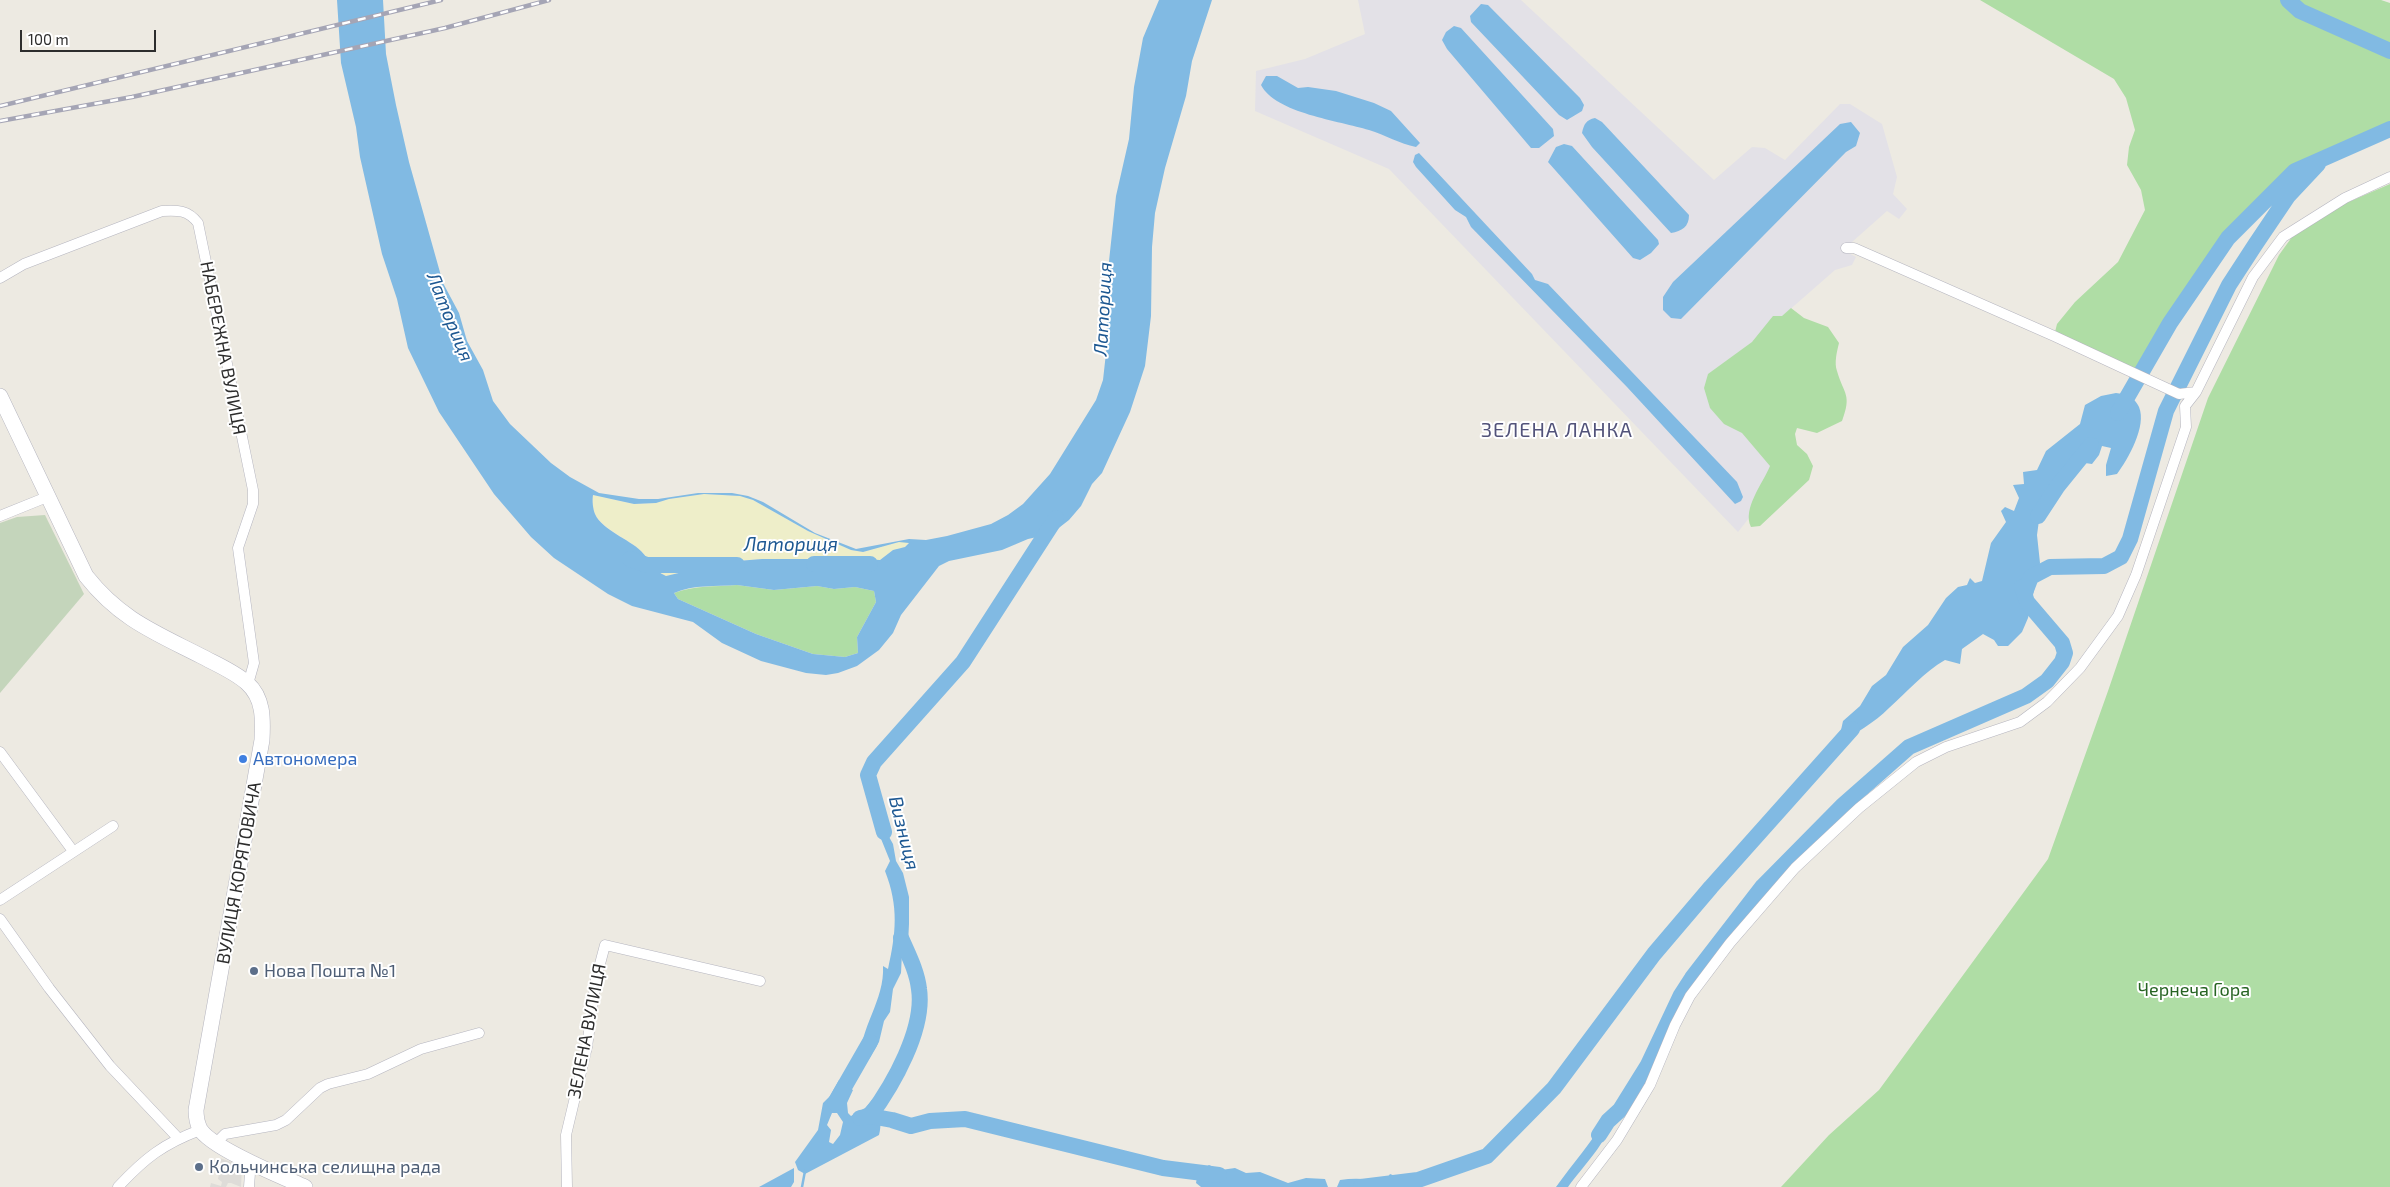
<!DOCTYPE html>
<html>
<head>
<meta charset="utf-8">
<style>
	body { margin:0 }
	#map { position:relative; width:2390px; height:1187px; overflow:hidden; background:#edeae2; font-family:"Exo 2",sans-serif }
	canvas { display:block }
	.scale { position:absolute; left:20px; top:30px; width:136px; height:22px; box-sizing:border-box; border:2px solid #2d2d2d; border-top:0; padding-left:6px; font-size:15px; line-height:18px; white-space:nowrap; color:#2d2d2d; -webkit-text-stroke:4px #fff; paint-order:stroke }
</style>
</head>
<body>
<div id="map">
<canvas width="2390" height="1187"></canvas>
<div class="scale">100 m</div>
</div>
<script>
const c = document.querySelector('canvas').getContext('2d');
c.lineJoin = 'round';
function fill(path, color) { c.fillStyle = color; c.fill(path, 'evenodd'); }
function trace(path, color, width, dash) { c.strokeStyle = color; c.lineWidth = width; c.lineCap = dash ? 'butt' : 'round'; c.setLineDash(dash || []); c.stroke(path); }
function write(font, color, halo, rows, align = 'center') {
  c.font = font + ' "Exo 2",sans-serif'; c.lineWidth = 4; c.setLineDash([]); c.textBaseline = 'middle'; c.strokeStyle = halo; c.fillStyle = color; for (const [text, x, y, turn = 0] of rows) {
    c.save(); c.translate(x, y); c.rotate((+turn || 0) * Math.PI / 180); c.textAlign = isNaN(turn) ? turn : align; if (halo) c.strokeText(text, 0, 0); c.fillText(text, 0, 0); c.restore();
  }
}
const industrial = new Path2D(`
	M1358,0H1521L1714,180L1752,147L1765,148L1785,160L1840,104H1850L1882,124L1897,177L1893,194L1907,209L1899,219L1887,211L1843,250L1856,257L1852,265L1835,270L1706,383L1786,471L1738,532L1389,169L1255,111L1256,71L1305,59L1365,34Z`);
const green = new Path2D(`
	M1980,0H2381L2390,3V129L2295,171L2228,238L2170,323L2143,371L2109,361L2054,336L2057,324L2075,302L2118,262L2145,210L2141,190L2127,165L2129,147L2135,130L2126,98L2114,79Z
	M2390,184V1187H1781L1829,1135L1879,1090L2048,859L2108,691L2208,398L2279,255L2292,237L2344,204Z
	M1791,308L1804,318L1828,327L1839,343C1837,351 1834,363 1837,371C1844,395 1852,394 1842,421L1817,433L1797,428L1795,434L1797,445L1807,454L1813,466L1809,480L1760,526L1751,527C1742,509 1763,483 1770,466L1742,433L1724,424L1710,408L1704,388L1708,374L1752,342L1773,316H1782Z
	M737,585L774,590L817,586L834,589L855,587L874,591L876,602L857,637L858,653L845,657L813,654L756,634L678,599L674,593C695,585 715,587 737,585Z`);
const sand = new Path2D(`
	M704,494L740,496L753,500L808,531L851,550L863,552L899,542H909L905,547L893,550L880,560L841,567L823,559H762L725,562L666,576C653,571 650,560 641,551C629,539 603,530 595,514C593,509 592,501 593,495L634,504L656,503L669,499Z`);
const cemetery = new Path2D(`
	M45,515L84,594L0,693V523L17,517Z`);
const plaza = new Path2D(`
	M220,1158L242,1166L241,1187L231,1183H228L226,1187H210L211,1183L221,1186L222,1182L218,1179L219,1174L216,1171H227L228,1165L219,1162Z`);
const water = new Path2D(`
	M337,0H383L386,54L396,105L409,162L443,283L459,313L467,341L483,370L493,401L510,424L551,463L570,477L599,493L639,499H658L698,493H732L748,496L763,502L815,533L856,549L909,539L926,540L947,536L991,524L1008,515L1023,504L1050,474L1096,400L1103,380L1107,344L1106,289L1116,196L1129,139L1134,87L1143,38L1159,0H1212L1192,61L1186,96L1165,168L1155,213L1152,247L1151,316L1145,366L1130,412L1102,473L1092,484L1081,506L1069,520L1051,534L1028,539L1002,550L949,561L939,566L901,615L893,633L879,650L857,666L838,673L826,675L806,673L761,661L722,643L693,622L632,606L608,594L554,558L531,537L494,494L439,412L408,348L397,299L382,254L360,157L356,127L341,63ZM704,494L740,496L753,500L808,531L851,550L863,552L899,542L909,543L905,547L893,550L880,560L863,559L841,567L823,559H762L725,562L666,576C653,571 650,560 641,551C629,539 602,530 595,514C593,509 592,501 593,495L634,504L656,503L669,499ZM737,585L774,590L817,586L834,589L855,587L874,591L876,602L857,637L858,653L845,657L813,654L756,634L678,599L674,593C694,584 715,587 737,585Z
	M1481,4L1488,5L1580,98L1584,105L1582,111L1567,120L1559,115L1471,22L1470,16Z
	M1454,26L1461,28L1553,129L1554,136L1539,148H1531L1447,49L1442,40L1446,32Z
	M1266,76H1277L1298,88L1308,87L1336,91L1374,103L1391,111L1420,143L1416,147C1400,144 1385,135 1369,130C1340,121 1275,113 1261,85Z
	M1595,118L1602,122L1689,215C1689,227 1682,231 1671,233L1592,147L1582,133C1584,124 1586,120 1595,118Z
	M1851,122L1860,133L1856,146L1846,152L1681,319L1671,318L1663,310V297L1673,282L1840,124Z
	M1564,144L1572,146L1658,240L1659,244L1651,253L1640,260L1633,258L1548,162L1556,147Z
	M1419,153L1532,274L1535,280L1548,284L1737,482L1743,497L1741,501L1735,504L1627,387L1471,227L1466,217L1455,210L1416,167L1413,162L1415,155Z
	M2116,393L2129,395C2132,398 2137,402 2139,407C2147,426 2128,459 2117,474L2106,476V465L2111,448L2102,446L2099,455L2092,464L2078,462L2057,487L2040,513L2037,535L2040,563L2028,618L2022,632L2008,646H1998L1994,640L1983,634L1962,649L1960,664L1945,660C1924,672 1908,691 1889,708C1874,723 1856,733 1838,744L1843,721L1860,706L1872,686L1886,675L1903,647L1928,625L1946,598L1958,587L1967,585L1970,578L1975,583L1982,581L1991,543L2006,522L2001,511L2005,507L2014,511L2019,498L2013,485L2024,484L2023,472L2037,470L2046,451L2080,424L2085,405L2101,396Z
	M880,803L882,812L888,821V835L893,844L896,861L903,873L909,897V924L908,944L902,953L901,973L893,989L890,1012L884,1021L879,1042L869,1059L860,1061C859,1029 885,1000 883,966L888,969C896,933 899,907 885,871L890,861L875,824Z
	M1653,1053L1648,1073L1624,1110H1620V1100Z
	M839,1080L853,1090L847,1103L848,1113L851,1116L865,1108L872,1100L883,1105C879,1115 882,1125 879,1135L805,1174L798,1170L795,1162L818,1130L823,1103L830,1096ZM832,1113H837L843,1122L840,1135L833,1144L829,1142L831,1130L827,1125Z
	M1607,1117L1613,1118C1607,1143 1583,1166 1568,1187H1556C1573,1163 1592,1142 1607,1117Z
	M1209,1165L1221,1170L1235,1168L1246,1173L1260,1172L1288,1183L1306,1178L1325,1179L1328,1187H1201L1196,1183L1198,1172Z
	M794,1168V1182L791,1187H759Z
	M1390,1174L1408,1181L1406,1187H1337L1340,1180C1355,1178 1369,1178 1383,1184Z`);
const stream = new Path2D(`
	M802,1187L805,1171`);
const river = new Path2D(`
	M2288,0L2300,11L2390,51
	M2118,413L2170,323L2228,238L2295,171L2390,129
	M2038,516L2057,487L2091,445
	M630,559L647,565H737
	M814,564H870
	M2026,590L2031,577L2050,567L2104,566L2121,557L2130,539L2166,411L2229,285L2255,245L2288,196L2318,164
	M884,832L868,775L874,762L963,662L1056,518
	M835,1103L870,1042
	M870,1116C893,1085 925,1029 919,989C917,971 908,954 901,938
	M860,1118L870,1116L892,1120L911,1126L930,1121L965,1119L1163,1168L1219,1175
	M1599,1135L1608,1121L1620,1110L1648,1065L1681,995L1692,978L1763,886L1842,806L1909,747L2026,696L2047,681L2062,662L2065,653L2062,643L2027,602L2022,587
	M1361,1187L1418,1180L1487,1156L1554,1088L1654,954L1711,887L1852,729`);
const minor = new Path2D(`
	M1846,248H1854L2054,336L2179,394L2196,392L2253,277L2283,237L2345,198L2390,177
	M0,278L24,264L162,211C178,210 188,210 198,223L253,490V504L238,548L254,663L248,684
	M0,516L47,497
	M0,752L73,851
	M0,900L113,826
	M0,919L49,988L110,1066L178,1138
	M216,1143L225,1134L276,1125L286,1120L320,1088L328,1084L368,1074L421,1049L479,1033
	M118,1187C145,1158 163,1144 200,1130
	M249,1187L250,1173L253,1163
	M567,1187L566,1135L587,1047L596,979L605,945L760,981
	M1581,1187L1617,1140L1650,1085L1675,1025L1690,996L1730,943L1795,868L1859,808L1916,762L1946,747L2020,722L2047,702L2080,668L2118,616L2136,575L2186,427L2185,406L2196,392`);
const secondary = new Path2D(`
	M0,396L86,576C120,619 154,632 201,656C216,664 235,672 247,683C264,698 263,720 262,740L196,1110C196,1117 197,1123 200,1129C211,1148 283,1177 305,1187`);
const rail = new Path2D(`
	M0,106L441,0
	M0,121L132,97L445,28L549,0`);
const markers = [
	[243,759,5,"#3f7fe0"],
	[254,971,5,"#5c6f8a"],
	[199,1167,5,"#5c6f8a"]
];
const streetNames = [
	["НАБЕРЕЖНА ВУЛИЦЯ",223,348,79],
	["ВУЛИЦЯ КОРЯТОВИЧА",239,873,-80],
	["ЗЕЛЕНА ВУЛИЦЯ",587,1031,-79]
];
const shopNames = [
	["Автономера",253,759]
];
const serviceNames = [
	["Нова Пошта №1",264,971],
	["Кольчинська селищна рада",209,1167]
];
const parkNames = [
	["Чернеча Гора",2194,990]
];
const waterNames = [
	["Латориця",1103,309,-87],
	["Латориця",450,317,68],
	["Латориця",791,545],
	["Визниця",904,833,76]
];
const quarterNames = [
	["ЗЕЛЕНА ЛАНКА",1557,430]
];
fill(industrial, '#e3e1e7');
fill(green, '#afdda5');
fill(sand, '#eeeec9');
fill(cemetery, '#c4d5bb');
fill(plaza, '#dedcd8');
fill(water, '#81bae3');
trace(stream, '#81bae3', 2.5);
trace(river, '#81bae3', 16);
trace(minor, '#b5b5bf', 11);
trace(secondary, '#b5b5bf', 16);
trace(minor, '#fff', 10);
trace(secondary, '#fff', 15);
trace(rail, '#a5a5b5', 4.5);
trace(rail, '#fff', 2.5, [8]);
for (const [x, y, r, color] of markers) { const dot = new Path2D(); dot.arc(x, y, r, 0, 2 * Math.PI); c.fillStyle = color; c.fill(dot); trace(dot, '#fff', 2); }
write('18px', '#2d2d2d', '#fff', streetNames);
write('18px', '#366cbe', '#fff', shopNames, 'left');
write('18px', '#4e5e75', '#fff', serviceNames, 'left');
write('18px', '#276423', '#fff', parkNames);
write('italic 19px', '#1d5892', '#fff', waterNames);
c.letterSpacing = '1px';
write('20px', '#52537a', '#fff', quarterNames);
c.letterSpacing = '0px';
</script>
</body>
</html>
